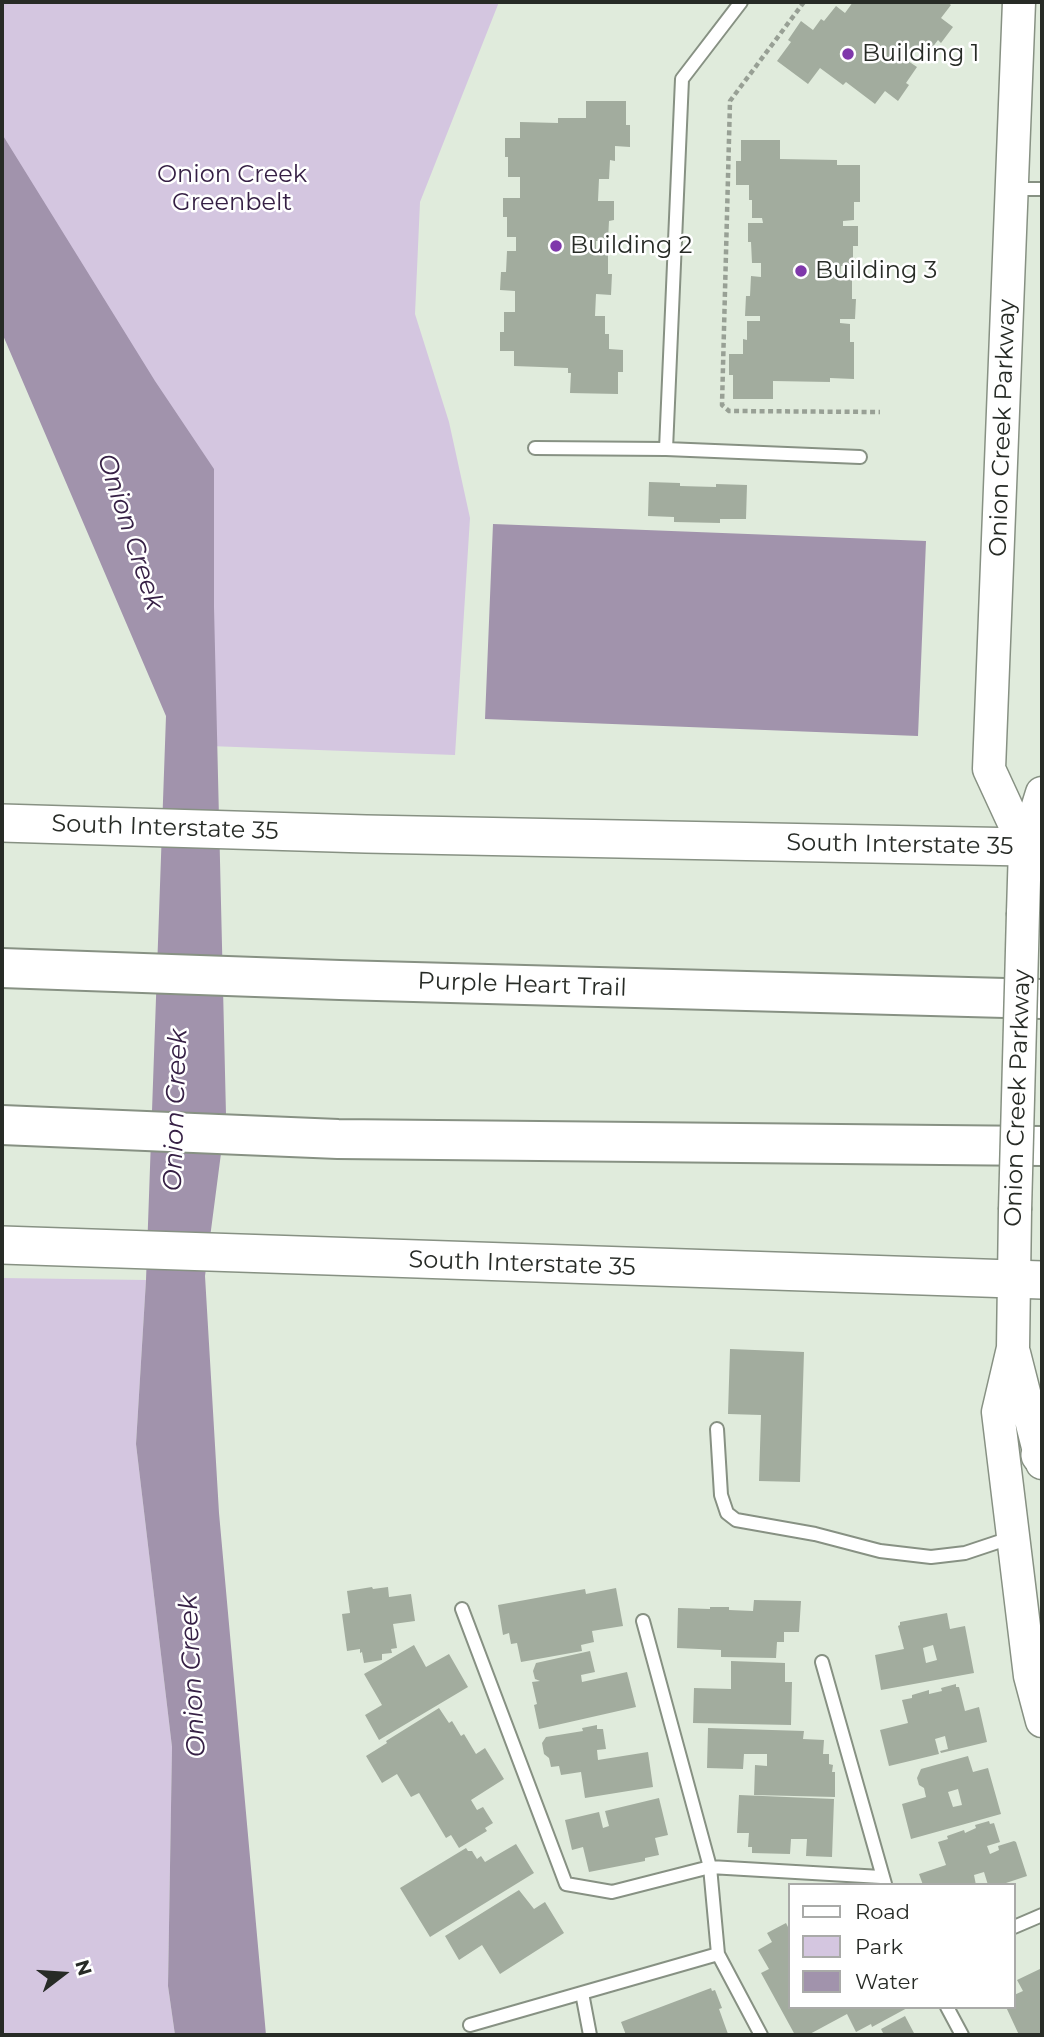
<!DOCTYPE html>
<html>
<head>
<meta charset="utf-8">
<style>
	body { margin:0 }
	#map { position:relative; width:1044px; height:2037px; overflow:hidden; background:#e0ebdc; font-family:Montserrat,sans-serif }
	canvas { display:block }
	.frame { position:absolute; inset:0; border:4px solid #272b26; pointer-events:none }
	.legend { position:absolute; left:788px; top:1883px; width:228px; height:126px; box-sizing:border-box; background:#fff; border:2px solid #a9aaa8; margin:0; padding:9px 12px; list-style:none; font-size:21px; color:#272b26 }
	.legend li { display:flex; align-items:center; gap:14px; height:35px }
	.legend b { width:35px; border:2px solid #a9aaa8 }
	.north { position:absolute; left:28px; top:1939px; width:70px; height:70px; -webkit-text-stroke:5px #fff; paint-order:stroke; rotate:73deg; font-size:19px; font-weight:700; line-height:28px; text-align:center; color:#272b26 }
	.north::after { content:''; display:block; margin:auto; width:24px; height:32px; background:#272b26; clip-path:polygon(50% 0,100% 100%,50% 72%,0 100%) }
</style>
</head>
<body>
<div id="map">
<canvas width="1044" height="2037"></canvas>
<div class="frame"></div>
<ul class="legend">
<li><b style="height:9px;background:#fff"></b>Road</li>
<li><b style="height:19px;background:#d4c6e0"></b>Park</li>
<li><b style="height:19px;background:#a193ac"></b>Water</li>
</ul>
<div class="north">N</div>
</div>
<script>
const c = document.querySelector('canvas').getContext('2d');
c.lineJoin = 'round';
function fill(path, color) { c.fillStyle = color; c.fill(path, 'evenodd'); }
function trace(path, color, width, dash) { c.strokeStyle = color; c.lineWidth = width; c.lineCap = dash ? 'butt' : 'round'; c.setLineDash(dash || []); c.stroke(path); }
function write(font, color, halo, rows, align = 'center') {
  c.font = font + ' Montserrat,sans-serif'; c.lineWidth = 5; c.setLineDash([]); c.textBaseline = 'middle'; c.strokeStyle = halo; c.fillStyle = color; for (const [text, x, y, turn = 0] of rows) {
    c.save(); c.translate(x, y); c.rotate((+turn || 0) * Math.PI / 180); c.textAlign = isNaN(turn) ? turn : align; if (halo) c.strokeText(text, 0, 0); c.fillText(text, 0, 0); c.restore();
  }
}
const green = new Path2D(`
	M2,2H499L420,202L415,314L449,422L470,518L455,755L209,746L2,158Z
	M2,1278L146,1280L136,1444L172,1747L168,1986L175,2035H2Z`);
const water = new Path2D(`
	M2,134L155,381L214,469V607L226,1115L205,1276L219,1513L266,2035H175L168,1986L172,1747L136,1444L146,1280L166,716L2,333Z
	M493,524L926,541L918,736L485,719Z`);
const building = new Path2D(`
	M853,2H947L951,5L941,18L953,27L941,43L938,40L925,57L916,50L908,61L917,67L906,83L909,85L898,101L885,91L875,104L846,82L843,85L820,68L808,84L777,61L791,42L788,40L801,21L813,30L821,19L824,21L836,6L845,13Z
	M586,101H626V125H630V147L615,146V161L610,160L609,179H599L598,201H614V220L609,221L608,241H596V254H608V274H612L611,295L596,294L595,316H605V334H609V349L623,350V372H618V394L570,393L571,373H568V368L514,366V351H500V332H504V312H515V291L500,290L501,272H506L507,251H516V237H507V217H503V198H520V177H508V157H505V138H520V122L558,123V118H586Z
	M741,140H780V159L837,160V165H860V202H854V220L843,221V226H858V246H853V266H841L840,279H852V299H856L855,319H840V323L850,324V342H854V379L830,378V382L773,381V399H733V375H729V354H743V339L747,340V321H760V316H745L746,296H750L751,276L761,277V263H752L751,242H748V223H763L762,218H752V200H749V185H736V161H741Z
	M649,482L680,483V486L716,487V484L747,485L746,519H720V523L674,522V517L648,516Z
	M730,1349L804,1352L800,1482L759,1481L761,1415L728,1414Z
	M372,1587L373,1589L388,1587L389,1597L411,1594L415,1621L393,1624L397,1648L391,1649L392,1653L382,1654V1660L364,1663L362,1652L360,1653V1649L347,1651L342,1614L350,1613L347,1591Z
	M616,1588L623,1626L592,1631L594,1642L581,1645L582,1651L521,1662L517,1643L511,1644L509,1633L503,1635L498,1605L585,1589L586,1594Z
	M754,1600L801,1601L799,1632H784V1642H777L776,1658L721,1657V1650L677,1648L678,1608L710,1609V1607H729V1610L753,1611Z
	M947,1613L950,1629L965,1626L974,1673L881,1690L875,1655L904,1649L898,1626L900,1625V1622ZM933,1645L937,1660L926,1663L923,1648Z
	M414,1645L426,1667L449,1654L468,1687L379,1740L365,1715L382,1705L364,1674Z
	M590,1651L595,1672L581,1675L582,1682L627,1672L636,1707L539,1729L534,1705L537,1704L532,1682L540,1681L535,1679L533,1671L536,1663Z
	M731,1661L785,1663V1682H792L791,1725L693,1723L694,1688L731,1689Z
	M956,1684V1687H959L965,1711L979,1707L987,1742L941,1753L940,1751L948,1749L945,1736L935,1739L939,1754L889,1766L880,1730L908,1723L902,1700L912,1698V1695L929,1690V1694L942,1691L941,1688Z
	M439,1708L449,1723L452,1721L461,1736L464,1734L476,1754L485,1748L504,1779L471,1800L477,1810L483,1807L493,1823L485,1828L487,1831L459,1848L451,1835L446,1838L419,1793L411,1797L397,1774L382,1783L366,1756L387,1743L386,1741Z
	M597,1725V1729H603L606,1749L597,1750L598,1760L648,1752L653,1787L585,1798L581,1772L561,1775L559,1766L551,1767L549,1758L544,1754L542,1743L546,1737L583,1731L582,1728Z
	M708,1728L804,1731L803,1739L824,1740L823,1754H829V1764L833,1765L832,1772H835V1797L754,1795L755,1765L767,1766V1754H744L743,1769L707,1768Z
	M968,1756L973,1772L988,1768L1001,1814L911,1839L902,1804L926,1797L924,1788L919,1785L917,1778L921,1769ZM958,1789L962,1805L953,1807L948,1792Z
	M739,1795L834,1799L832,1857L806,1856L807,1839H791L790,1854L752,1853V1847H748L749,1833H737Z
	M659,1798L668,1835L655,1838L659,1855L645,1858V1861L589,1872L583,1847L572,1850L565,1820L599,1812L603,1828L609,1826L605,1811Z
	M989,1821L990,1824L994,1823L1000,1842L987,1846L990,1854L999,1850L998,1846L1014,1841L1016,1842L1027,1876L1000,1885H988L984,1872L974,1875L976,1885H923L919,1874L946,1865L938,1842L948,1839L947,1836L964,1830L965,1833L976,1828L975,1825Z
	M516,1844L534,1873L430,1937L400,1888L466,1848L468,1851H472L477,1859L481,1856L485,1862Z
	M519,1890L534,1909L545,1902L564,1933L500,1974L482,1945L459,1960L445,1936Z
	M786,1923L789,1929L790,1928V2007H909L872,2027L871,2024L856,2032L847,2014L808,2035H795L761,1973L769,1969L758,1950L772,1942L767,1933Z
	M1042,1968V2035H1019L1006,2007H1014V1995L1023,1991L1017,1980Z
	M711,1988L712,1991L715,1990L722,2008L719,2009L728,2034L724,2035H626L621,2022Z
	M905,2016L915,2035H879L883,2033L881,2029Z`);
const path = new Path2D(`
	M804,2L730,101L722,405L729,411L880,412`);
const service = new Path2D(`
	M1012,189H1042
	M535,448L666,449L860,457
	M666,449L682,79L741,2
	M717,1429L721,1495L727,1513L736,1520L815,1534L880,1551L931,1557L965,1553L1013,1537
	M462,1609L566,1884L612,1892L710,1867L881,1877
	M643,1621L710,1867L718,1954L761,2035
	M822,1662L885,1884
	M1014,1927L1042,1915
	M582,1993L590,2035
	M947,2007L962,2035
	M470,2025L718,1954`);
const tertiary = new Path2D(`
	M1019,2L989,769L1025,847
	M1023,913L1025,847L1042,793
	M1015,1210L1013,1348L998,1412L1030,1676L1042,1721
	M1014,1353L1042,1463`);
const secondary = new Path2D(`
	M2,823L366,834L1025,847L1042,850
	M2,1245L1042,1280
	M1040,1455L1042,1448`);
const motorway = new Path2D(`
	M2,968L340,980L1042,999
	M2,1125L338,1139L1042,1146`);
const tertiaryBridge = new Path2D(`
	M1015,1210L1023,913`);
const markers = [
	[848,54,7,"#7f38ab"],
	[556,246,7,"#7f38ab"],
	[801,271,7,"#7f38ab"]
];
const poiNames = [
	["Building 1",862,54],
	["Building 2",570,246],
	["Building 3",815,271]
];
const parkNames = [
	["Onion Creek",232,175],
	["Greenbelt",232,203]
];
const streetNames = [
	["Onion Creek Parkway",1003,428,-88],
	["South Interstate 35",165,828,2],
	["South Interstate 35",900,845,1],
	["Purple Heart Trail",522,985,2],
	["Onion Creek Parkway",1018,1098,-88],
	["South Interstate 35",522,1264,2]
];
const waterNames = [
	["Onion Creek",130,532,72],
	["Onion Creek",176,1110,-88],
	["Onion Creek",193,1676,-93]
];
fill(green, '#d4c6e0');
fill(water, '#a193ac');
fill(building, '#a2ac9e');
trace(service, '#879183', 16);
trace(tertiary, '#879183', 35);
trace(secondary, '#879183', 40);
trace(motorway, '#879183', 42);
trace(path, '#98a095', 4.5, [5, 3.5]);
trace(service, '#fff', 12);
trace(tertiary, '#fff', 32);
trace(secondary, '#fff', 37);
trace(motorway, '#fff', 38);
trace(tertiaryBridge, '#879183', 35, []);
trace(tertiaryBridge, '#fff', 32);
for (const [x, y, r, color] of markers) { const dot = new Path2D(); dot.arc(x, y, r, 0, 2 * Math.PI); c.fillStyle = color; c.fill(dot); trace(dot, '#fff', 2.5); }
write('24px', '#272b26', '#fff', poiNames, 'left');
write('24px', '#351f44', '#fff', parkNames);
write('24px', '#272b26', '#fff', streetNames);
write('italic 26px', '#362045', '#fff', waterNames);
</script>
</body>
</html>
